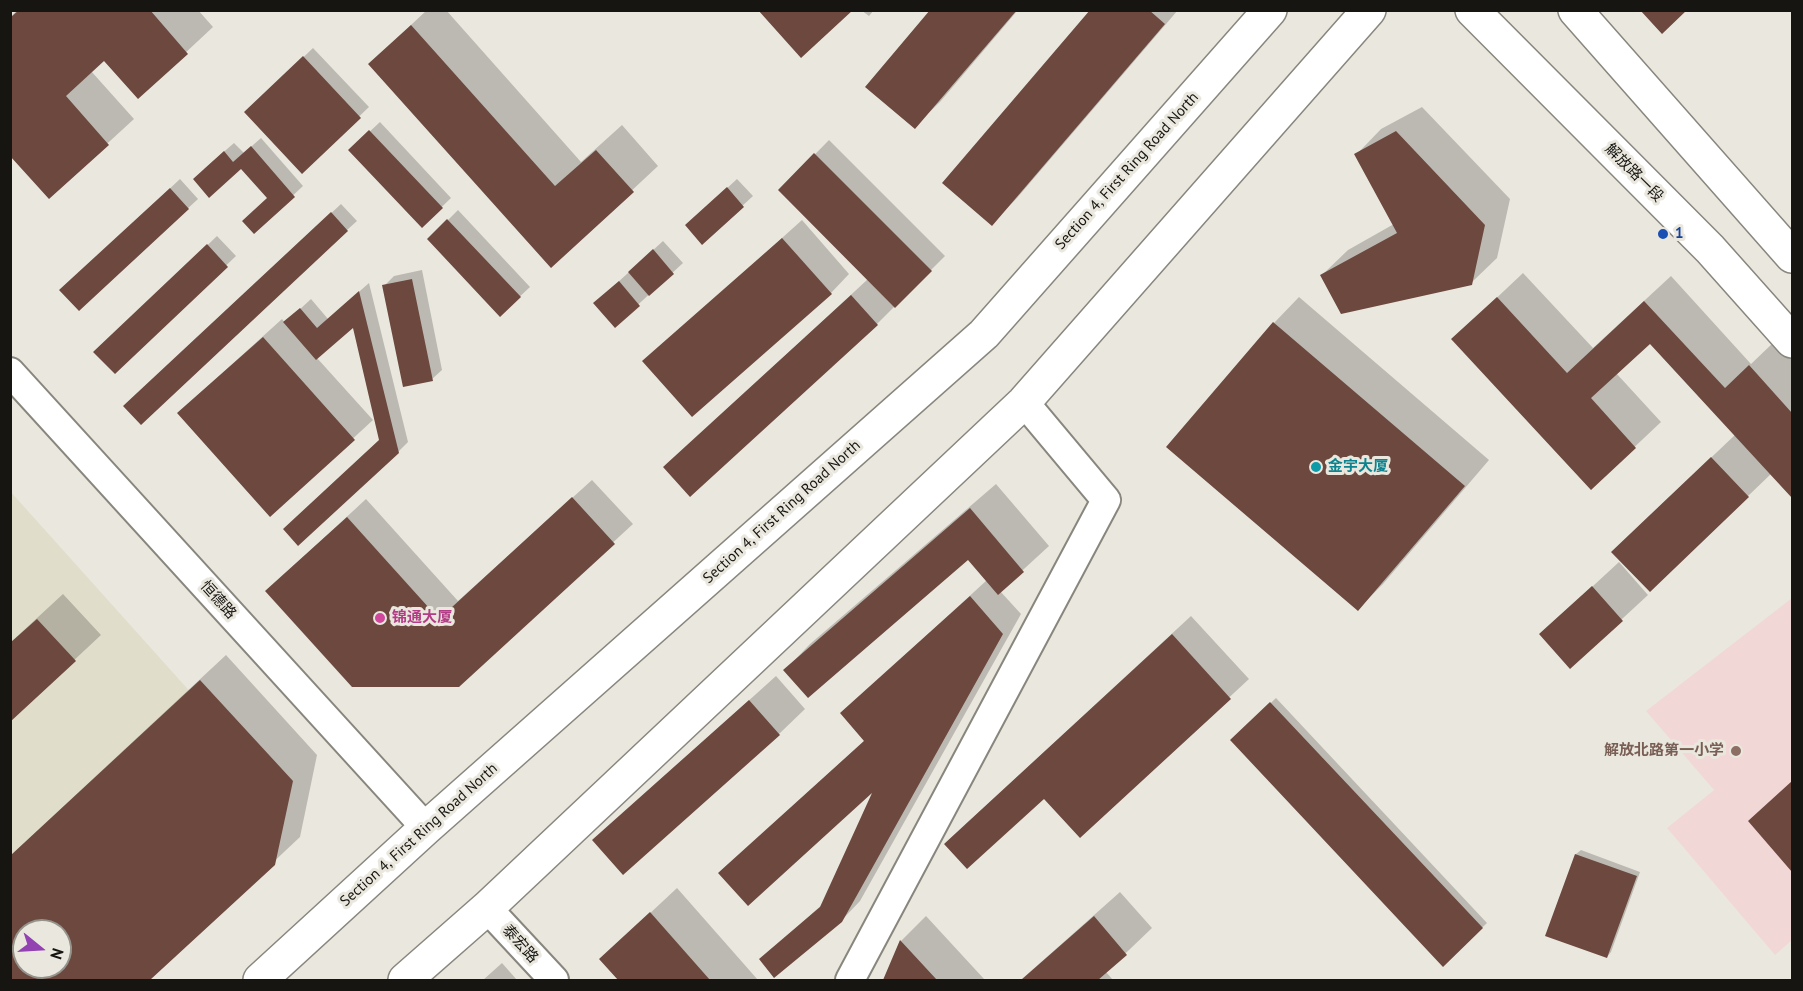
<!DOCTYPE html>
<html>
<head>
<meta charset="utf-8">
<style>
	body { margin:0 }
	#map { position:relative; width:1803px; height:991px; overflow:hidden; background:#eae8de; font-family:"PT Sans",sans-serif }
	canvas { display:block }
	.frame { position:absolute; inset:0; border:12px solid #161511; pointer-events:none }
	.north { position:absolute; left:12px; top:919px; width:60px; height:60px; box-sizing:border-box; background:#eae8de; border:2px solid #95948c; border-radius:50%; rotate:108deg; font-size:16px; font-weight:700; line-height:24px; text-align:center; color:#161511 }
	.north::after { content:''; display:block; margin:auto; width:21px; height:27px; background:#9242b1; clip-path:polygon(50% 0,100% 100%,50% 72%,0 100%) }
</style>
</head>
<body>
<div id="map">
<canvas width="1803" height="991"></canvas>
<div class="frame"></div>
<div class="north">N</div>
</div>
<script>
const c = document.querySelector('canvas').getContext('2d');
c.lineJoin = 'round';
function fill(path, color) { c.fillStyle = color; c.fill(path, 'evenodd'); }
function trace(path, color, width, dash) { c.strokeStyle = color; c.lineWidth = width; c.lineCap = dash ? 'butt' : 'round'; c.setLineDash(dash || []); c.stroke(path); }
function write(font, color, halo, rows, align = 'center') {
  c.font = font + ' "PT Sans","Noto Sans SC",sans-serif'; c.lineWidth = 6; c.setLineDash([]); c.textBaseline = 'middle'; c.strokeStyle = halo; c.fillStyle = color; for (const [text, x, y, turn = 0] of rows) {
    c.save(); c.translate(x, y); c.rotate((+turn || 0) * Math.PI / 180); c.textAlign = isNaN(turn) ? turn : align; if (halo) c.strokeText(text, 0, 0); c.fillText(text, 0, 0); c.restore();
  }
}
const built = new Path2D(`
	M10,491L273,784L77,980H11ZM24,931H60V967H24Z`);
const education = new Path2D(`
	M1792,598V940L1775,955L1667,828L1714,790L1646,711Z`);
const shadow = new Path2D(`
	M18,10H198L213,27L138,97L104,59L91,71L134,119L49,197L10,154V17Z
	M427,10H446L581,162L622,125L658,166L551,266L396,39Z
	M861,10H874L869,16Z
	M932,10H1018L940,102L914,127Z
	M1092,10H1178L1017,198L992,224Z
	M313,48L369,107L302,171L246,112Z
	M1422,107L1510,199L1497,258L1471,283L1322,275L1348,250L1394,224L1356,155L1381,129Z
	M380,122L451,198L422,226L350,150Z
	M261,138L303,186L254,232L269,198L241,167L204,169L234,143L244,153Z
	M829,140L945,256L877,324L690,495L665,467L868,279L780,190Z
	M180,179L198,199L79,309L71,281Z
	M737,179L753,196L703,242L697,216Z
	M341,204L357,221L347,230L135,396Z
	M458,210L530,287L500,315L429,239Z
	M802,220L849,274L831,293L645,361Z
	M217,236L236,256L115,372L105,343Z
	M663,241L683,263L615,326L605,294Z
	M422,270L442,370L432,379L384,286L394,276Z
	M1523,273L1593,348L1671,276L1751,364L1775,341L1792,360V496L1772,473L1650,590L1639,526L1736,434L1650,342L1616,373L1661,422L1591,488L1453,339Z
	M369,283L408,442L398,452L381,440L354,325L317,358L373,420L270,515L198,395L282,319L285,323L311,299L328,319Z
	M1299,297L1489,460L1383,584L1358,609L1274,323Z
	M592,480L633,524L458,685L286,573L366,499L458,601Z
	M996,484L1049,546L1000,591L1021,614L860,901L841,921L761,959L824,903L876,787L720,873L865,740L842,713L987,580L968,558L785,670L810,644Z
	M1619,562L1648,595L1570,667L1541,634Z
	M63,594L101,635L10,720V643Z
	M1191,616L1249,679L1080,836L1044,796L965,825Z
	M226,655L317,755L300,837L148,980H10V856ZM24,931H60V967H24Z
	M776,676L805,709L779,734L594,840Z
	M1276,698L1487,923L1443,965L1232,740Z
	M1792,782V870L1750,821Z
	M1581,850L1640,872L1611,952L1607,957L1576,854Z
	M677,888L758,980H620L601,959Z
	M1120,892L1152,928L1106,972L1113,980H1021Z
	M926,916L985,980H885L901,941Z
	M502,963L517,980H483Z`);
const building = new Path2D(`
	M19,10H150L188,54L138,99L104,61L66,96L109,145L49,199L10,156V18Z
	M758,10H853L801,58Z
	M930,10H1017L915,129L865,87Z
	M1090,10H1149L1165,24L992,226L942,183Z
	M1640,10H1687L1662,34Z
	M411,25L555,186L596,150L634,192L551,268L368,64Z
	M303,56L361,118L302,174L244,112Z
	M369,130L443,208L422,228L348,150Z
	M1396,131L1485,225L1472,285L1341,314L1320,275L1397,233L1354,154Z
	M251,146L295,197L254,234L242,221L267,198L241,169L209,198L193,179L224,151L233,162Z
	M814,153L932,271L895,308L778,190Z
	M727,187L744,207L702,245L685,225Z
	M170,188L189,209L79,311L59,290Z
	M331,212L348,231L141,425L123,406Z
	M447,219L521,297L500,317L427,239Z
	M782,238L832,294L692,417L642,361Z
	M207,244L228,267L115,374L93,352Z
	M653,249L674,274L649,296L628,272Z
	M412,279L433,381L403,387L382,285Z
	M619,281L640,306L615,328L593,303Z
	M359,291L399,453L298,546L283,529L379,440L353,328L316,360L283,322L300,308L317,328Z
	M851,295L878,325L690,497L663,467Z
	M1497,297L1567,373L1644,301L1725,388L1749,365L1792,413V498L1650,344L1591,398L1636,448L1591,490L1451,339Z
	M1273,322L1465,486L1358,611L1166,447Z
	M263,337L355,440L270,517L177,413Z
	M1711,457L1749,497L1650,592L1611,552Z
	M572,497L615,544L459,687H352L265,591L347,517L439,619Z
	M970,508L1024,572L998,595L968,560L808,698L783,670Z
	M1592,586L1623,621L1570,669L1539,634Z
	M970,596L1003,634L842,922L774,978L759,959L820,907L872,793L748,906L718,873L864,741L840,713Z
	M37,619L76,661L10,722V643Z
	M1172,634L1231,699L1080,838L1044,799L967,869L944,844Z
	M200,680L293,781L275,865L150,980H10V856ZM24,931H60V967H24Z
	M749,700L780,735L623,875L592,840Z
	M1270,702L1483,928L1443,967L1230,740Z
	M1792,781V872L1748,821Z
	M1575,854L1637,876L1607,958L1545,936Z
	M650,912L710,980H618L599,959Z
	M1094,916L1127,955L1098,980H1021Z
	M900,940L937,980H883Z`);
const minor = new Path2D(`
	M10,372L426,828
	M487,908L554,980
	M850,980L1106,500L1024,402`);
const major = new Path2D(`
	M1472,10L1710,249L1792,341
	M1575,10L1792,256
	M260,980L426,828L984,334L1270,10
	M405,980L487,908L1024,402L1369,10`);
const markers = [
	[1663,234,6,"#1a4fb4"],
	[1316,467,6,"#0f9aa8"],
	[380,618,6,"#d1479c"],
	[1736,751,6,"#8d6e63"]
];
const streetNames = [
	["Section 4, First Ring Road North",1127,171,-48],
	["解放路一段",1634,173,45],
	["Section 4, First Ring Road North",782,512,-42],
	["恒德路",218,600,48],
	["Section 4, First Ring Road North",419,835,-42],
	["泰宏路",520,944,48]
];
const transitNames = [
	["1",1675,234]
];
const cultureNames = [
	["金宇大厦",1328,467]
];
const hotelNames = [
	["锦通大厦",392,618]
];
const educationNames = [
	["解放北路第一小学",1724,751]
];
fill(built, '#e1ddcb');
fill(education, '#f2d7d7');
fill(shadow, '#0003');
fill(building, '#6c483e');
trace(minor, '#88867d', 32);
trace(major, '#88867d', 36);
trace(minor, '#fff', 28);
trace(major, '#fff', 33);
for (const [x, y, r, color] of markers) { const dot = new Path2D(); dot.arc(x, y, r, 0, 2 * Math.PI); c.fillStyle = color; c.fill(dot); trace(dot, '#eae8de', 2); }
write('15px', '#161511', '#eae8de', streetNames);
write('bold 15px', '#164399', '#eae8de', transitNames, 'left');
write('bold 15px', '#0d838f', '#eae8de', cultureNames, 'left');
write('bold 15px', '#b23c85', '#eae8de', hotelNames, 'left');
write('bold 15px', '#785e54', '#eae8de', educationNames, 'right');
</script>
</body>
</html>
